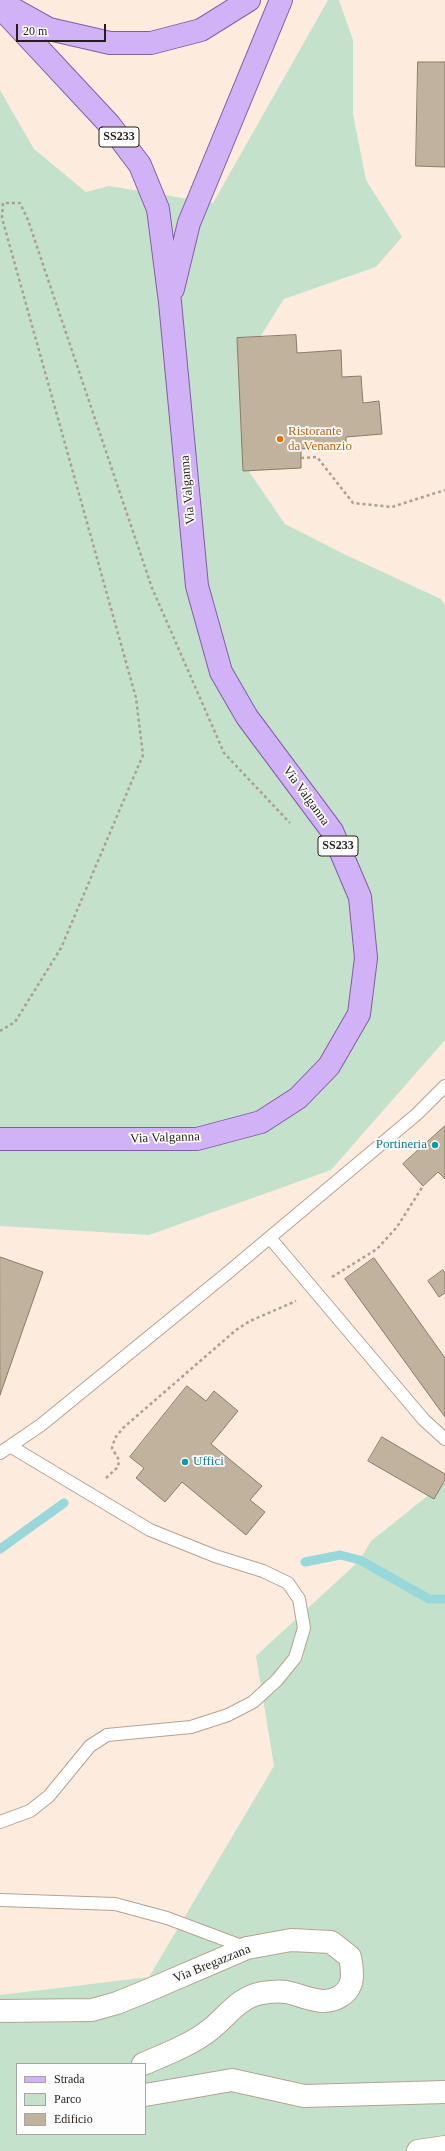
<!DOCTYPE html>
<html>
<head>
<meta charset="utf-8">
<style>
	body { margin:0 }
	#map { position:relative; width:445px; height:2151px; overflow:hidden; background:#fdecde; font-family:"Times New Roman",serif }
	canvas { display:block }
	.legend { position:absolute; left:16px; top:2063px; width:130px; height:72px; box-sizing:border-box; background:#fdfdfd; border:1px solid #a7a4a1; margin:0; padding:5px 7px; list-style:none; font-size:12px; color:#261f18 }
	.legend li { display:flex; align-items:center; gap:8px; height:20px }
	.legend b { width:20px; border:1px solid #a7a4a1 }
	.scale { position:absolute; left:16px; top:24px; width:90px; height:18px; box-sizing:border-box; border:2px solid #261f18; border-top:0; padding-left:5px; font-size:12px; line-height:14px; white-space:nowrap; color:#261f18; -webkit-text-stroke:3px #fdfdfd; paint-order:stroke }
</style>
</head>
<body>
<div id="map">
<canvas width="445" height="2151"></canvas>
<ul class="legend">
<li><b style="height:5px;background:#d2b2f6"></b>Strada</li>
<li><b style="height:11px;background:#c4e2cb"></b>Parco</li>
<li><b style="height:11px;background:#c0b29d"></b>Edificio</li>
</ul>
<div class="scale">20 m</div>
</div>
<script>
const c = document.querySelector('canvas').getContext('2d');
c.lineJoin = 'round';
function fill(path, color) { c.fillStyle = color; c.fill(path, 'evenodd'); }
function trace(path, color, width, dash) { c.strokeStyle = color; c.lineWidth = width; c.lineCap = dash ? 'butt' : 'round'; c.setLineDash(dash || []); c.stroke(path); }
function write(font, color, halo, rows, align = 'center') {
  c.font = font + ' "Times New Roman",serif'; c.lineWidth = 3.5; c.setLineDash([]); c.textBaseline = 'middle'; c.strokeStyle = halo; c.fillStyle = color; for (const [text, x, y, turn = 0] of rows) {
    c.save(); c.translate(x, y); c.rotate((+turn || 0) * Math.PI / 180); c.textAlign = isNaN(turn) ? turn : align; if (halo) c.strokeText(text, 0, 0); c.fillText(text, 0, 0); c.restore();
  }
}
const green = new Path2D(`
	M328,0H339L353,40V114L366,180L402,237L376,267L284,299L241,367L250,473L285,524L346,555L441,599L445,606V1040L331,1170L149,1235L0,1226V90L34,149L86,192L109,186L213,203Z
	M445,1482V2151H0V1995L149,1977L274,1766L256,1656L360,1560L371,1541ZM17,2064H145V2134H17Z`);
const stream = new Path2D(`
	M0,1549L64,1503
	M305,1562L340,1555L360,1560L429,1599H445`);
const building = new Path2D(`
	M418,62H445V167L416,166Z
	M296,335L297,353L341,350L342,377L361,376L363,403L379,401L382,434L346,437V446L301,449V468L243,471L237,338Z
	M445,1126V1179L438,1172L423,1186L403,1164Z
	M0,1257L43,1272L0,1395Z
	M374,1258L445,1358V1417L345,1279Z
	M443,1270L445,1273V1293L439,1297L428,1281Z
	M187,1386L206,1401L214,1391L238,1411L211,1444L262,1486L250,1500L265,1512L246,1535L182,1482L165,1502L136,1478L144,1468L130,1457Z
	M382,1437L445,1474V1480L434,1499L368,1461Z`);
const path = new Path2D(`
	M301,458L317,457L353,503L392,507L445,490
	M0,1031L15,1022L61,948L143,755L136,698L2,218L3,203H20L28,220L152,588L224,753L290,823
	M332,1277L377,1249L397,1227L423,1186
	M106,1478L118,1467L119,1460L112,1448L115,1438L123,1428L236,1330L250,1321L296,1301`);
const service = new Path2D(`
	M270,1238L424,1420L445,1439
	M0,1453L41,1425L225,1275L417,1114L445,1086
	M0,1822L30,1811L49,1796L90,1746L107,1735L191,1727L228,1715L253,1702L277,1680L295,1658L304,1628L299,1599L288,1583L263,1571L215,1556L150,1530L10,1446
	M0,1900L115,1904L167,1918L247,1948`);
const minor = new Path2D(`
	M0,2011L92,2010L117,2003L149,1990L247,1948L291,1940L331,1942L350,1957C353,1973 355,1988 339,1997C322,2007 303,1995 286,1992C279,1991 269,1992 262,1993C239,1997 227,2016 211,2029C191,2045 166,2054 143,2064
	M145,2095L232,2080L304,2096L445,2092
	M418,2151L445,2147`);
const primary = new Path2D(`
	M6,5L49,29L110,43H151L201,30L249,0
	M0,7L109,124L140,165L158,209L170,302L197,586L221,672L247,717L332,831L360,897L366,958L359,1014L329,1066L298,1098L261,1122L197,1139H0
	M173,289L189,223L281,0`);
const markers = [
	[280,439,4,"#e8710a"],
	[435,1145,4,"#0f9aa8"],
	[185,1462,4,"#0f9aa8"]
];
const shields = [
	[119,137,40],
	[338,846,40]
];
const shieldNames = [
	["SS233",119,137],
	["SS233",338,846]
];
const foodNames = [
	["Ristorante",288,432],
	["da Venanzio",288,447]
];
const streetNames = [
	["Via Valganna",188,490,-95],
	["Via Valganna",306,796,54],
	["Via Valganna",165,1138,-2],
	["Via Bregazzana",212,1964,-22]
];
const cultureNames = [
	["Portineria",427,1145],
	["Uffici",193,1462,"left"]
];
fill(green, '#c4e2cb');
trace(stream, '#98d8da', 9);
fill(building, '#c0b29d');
trace(building, '#897b68', 1);
trace(service, '#b6a291', 14);
trace(minor, '#b6a291', 24);
trace(primary, '#825da4', 24);
trace(path, '#ab9e93', 2.5, [3, 3]);
trace(service, '#fff', 12);
trace(minor, '#fff', 22);
trace(primary, '#d2b2f6', 22);
for (const [x, y, r, color] of markers) { const dot = new Path2D(); dot.arc(x, y, r, 0, 2 * Math.PI); c.fillStyle = color; c.fill(dot); trace(dot, '#fdfdfd', 1.5); }
for (const [x, y, w] of shields) { const box = new Path2D(); box.roundRect(x - w / 2, y - 10, w, 20, 3); c.fillStyle = '#fdfdfd'; c.fill(box); trace(box, '#261f18', 1); }
write('bold 12px', '#261f18', null, shieldNames);
write('13px', '#c56008', '#fdfdfd', foodNames, 'left');
write('13px', '#261f18', '#fdfdfd', streetNames);
write('13px', '#0d838f', '#fdfdfd', cultureNames, 'right');
</script>
</body>
</html>
